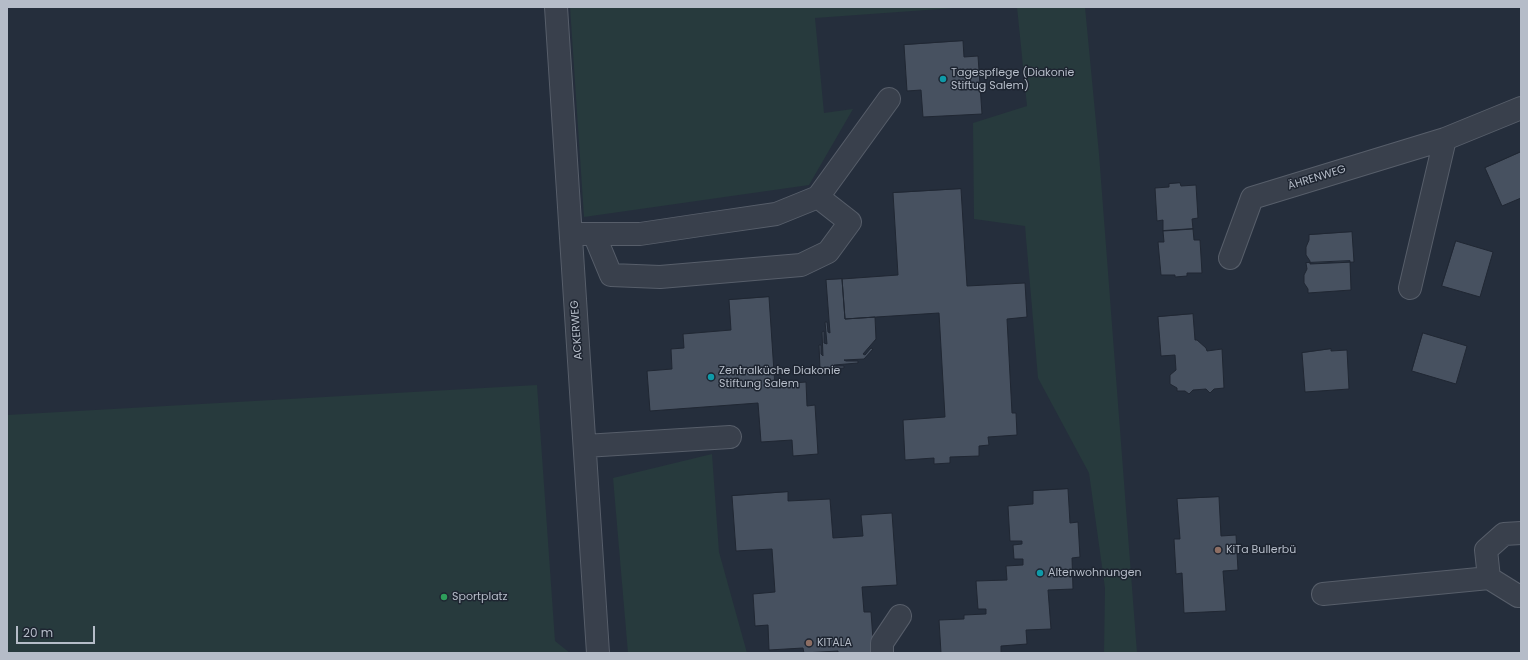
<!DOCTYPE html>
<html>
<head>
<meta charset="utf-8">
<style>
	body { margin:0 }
	#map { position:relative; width:1528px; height:660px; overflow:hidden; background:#252e3c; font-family:Poppins,sans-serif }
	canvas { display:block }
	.frame { position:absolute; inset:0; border:8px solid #b5bcc8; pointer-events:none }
	.scale { position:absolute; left:16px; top:626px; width:79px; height:18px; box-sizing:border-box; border:2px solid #b5bcc8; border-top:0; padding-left:5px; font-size:12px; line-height:14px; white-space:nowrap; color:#b5bcc8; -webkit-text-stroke:3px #1e2531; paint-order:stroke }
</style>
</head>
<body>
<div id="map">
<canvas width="1528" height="660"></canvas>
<div class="frame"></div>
<div class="scale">20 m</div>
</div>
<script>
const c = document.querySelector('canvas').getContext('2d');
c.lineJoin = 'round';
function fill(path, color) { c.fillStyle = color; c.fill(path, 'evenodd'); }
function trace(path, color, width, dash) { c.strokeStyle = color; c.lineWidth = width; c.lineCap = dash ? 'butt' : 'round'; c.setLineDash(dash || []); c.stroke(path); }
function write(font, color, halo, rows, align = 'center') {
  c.font = font + ' Poppins,sans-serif'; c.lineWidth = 3; c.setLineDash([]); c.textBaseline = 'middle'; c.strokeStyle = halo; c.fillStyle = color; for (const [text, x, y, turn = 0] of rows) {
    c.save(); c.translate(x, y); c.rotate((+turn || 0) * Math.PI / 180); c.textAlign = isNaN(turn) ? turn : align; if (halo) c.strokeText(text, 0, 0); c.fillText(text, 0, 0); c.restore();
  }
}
const green = new Path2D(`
	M570,7H968L815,18L824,113L853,109L809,185L584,217Z
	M1017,7H1085L1099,154L1137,653H1104L1105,588L1089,473L1038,378L1025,226L974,219L973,123L1027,106Z
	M537,385L555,641L570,653H7V415Z
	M712,454L719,552L747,653H628L613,478Z`);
const building = new Path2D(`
	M963,41L964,57L978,56L982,114L923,117L921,90L907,91L904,45Z
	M1521,152V198L1502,206L1485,168Z
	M1180,183L1181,186L1196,185L1198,218L1192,219L1193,229L1163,231V220L1157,221L1155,188L1169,187V184Z
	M961,189L967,286L1025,283L1027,317L1007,319L1012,413H1016L1017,435L988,437L989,445L979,446V456L950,457V463L934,464V458L905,460L903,420L945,417L939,313L845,319L842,279L898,275L893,193Z
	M1193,229L1194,240H1200L1202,273H1187V276L1175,277V275H1161L1158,242H1164L1163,231Z
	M1352,232L1354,262L1310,264V261L1306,255V247L1309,240V235Z
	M1456,241L1493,252L1480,297L1442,286Z
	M1350,261L1351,290L1308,293V289L1304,283V275L1307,269L1306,263Z
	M842,279L845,319L875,317L876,339L863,354L865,355L871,348L873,349L864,359L844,360L846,361H858V363L834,365L835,366H844V368L820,369L819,345H821V354L823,356L822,332L824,331V343L827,344L825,322H827L828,332L830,333L826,280Z
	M769,297L775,387L781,386V384L806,382L807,406L815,405L818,454L793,456L792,440L761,442L758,403L650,411L647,371L672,369L671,349L684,348L683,334L731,330L729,300Z
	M1193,314L1195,340H1197L1206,348L1207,351L1222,349L1224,388L1214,389L1210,393L1206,389L1193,390L1189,394L1185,391H1177V388L1170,384V375L1176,370L1175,355L1161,356L1158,317Z
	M1423,333L1467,346L1456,384L1412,371Z
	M1331,349V351L1347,350L1349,389L1305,392L1302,353Z
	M1068,489L1070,523L1078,522L1080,557L1072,558L1073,589L1048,590L1051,629L1026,630L1027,644L1001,646V653H941L939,620L964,619V615L986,614V609H978L976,581L1007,580L1006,566L1023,565V559H1014L1013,545L1022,544V541H1010L1008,506L1033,504V491Z
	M788,492V501L830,499L833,538L863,536L861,515L892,513L897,585L862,587L864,612H871L874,653H838V651L804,653L803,648L769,650L768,625L755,626L753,594L775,592L772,549L736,551L732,496Z
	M1219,497L1221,536L1236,535L1238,570L1223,571L1226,611L1184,613L1182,573L1176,574L1174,539H1180L1177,499Z`);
const minor = new Path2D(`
	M556,7L598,653
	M571,234H640L707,224L776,214L818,197L889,99
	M594,234L611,275L660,277L801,265L828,252L850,222L818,197
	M1230,258L1252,198L1445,139L1521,108
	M1410,288L1445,139
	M585,446L730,437
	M1521,533L1504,534L1486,550L1489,578L1518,596L1521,595
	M1323,594L1489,578
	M882,653V643L900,616`);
const markers = [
	[943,79,4,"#0f9aa8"],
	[711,377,4,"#0f9aa8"],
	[1218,550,4,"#8d6e63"],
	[1040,573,4,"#0f9aa8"],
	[444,597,4,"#2e9e5b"],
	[809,643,4,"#8d6e63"]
];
const poiNames = [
	["Tagespflege (Diakonie",951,73],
	["Stiftug Salem)",951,86],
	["Zentralküche Diakonie",719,371],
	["Stiftung Salem",719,384],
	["KiTa Bullerbü",1226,550],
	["Altenwohnungen",1048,573],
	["Sportplatz",452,597],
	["KITALA",817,643]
];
const streetNames = [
	["ÄHRENWEG",1317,178,-17],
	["ACKERWEG",577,330,-94]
];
fill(green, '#273a3d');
fill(building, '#475160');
trace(building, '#202733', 1);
trace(minor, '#575e6a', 24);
trace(minor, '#39404c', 22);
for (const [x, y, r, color] of markers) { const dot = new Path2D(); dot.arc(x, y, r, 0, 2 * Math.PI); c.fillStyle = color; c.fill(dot); trace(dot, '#1e2531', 1.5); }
write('11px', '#b5bcc8', '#1e2531', poiNames, 'left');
write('11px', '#b5bcc8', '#1e2531', streetNames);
</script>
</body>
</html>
